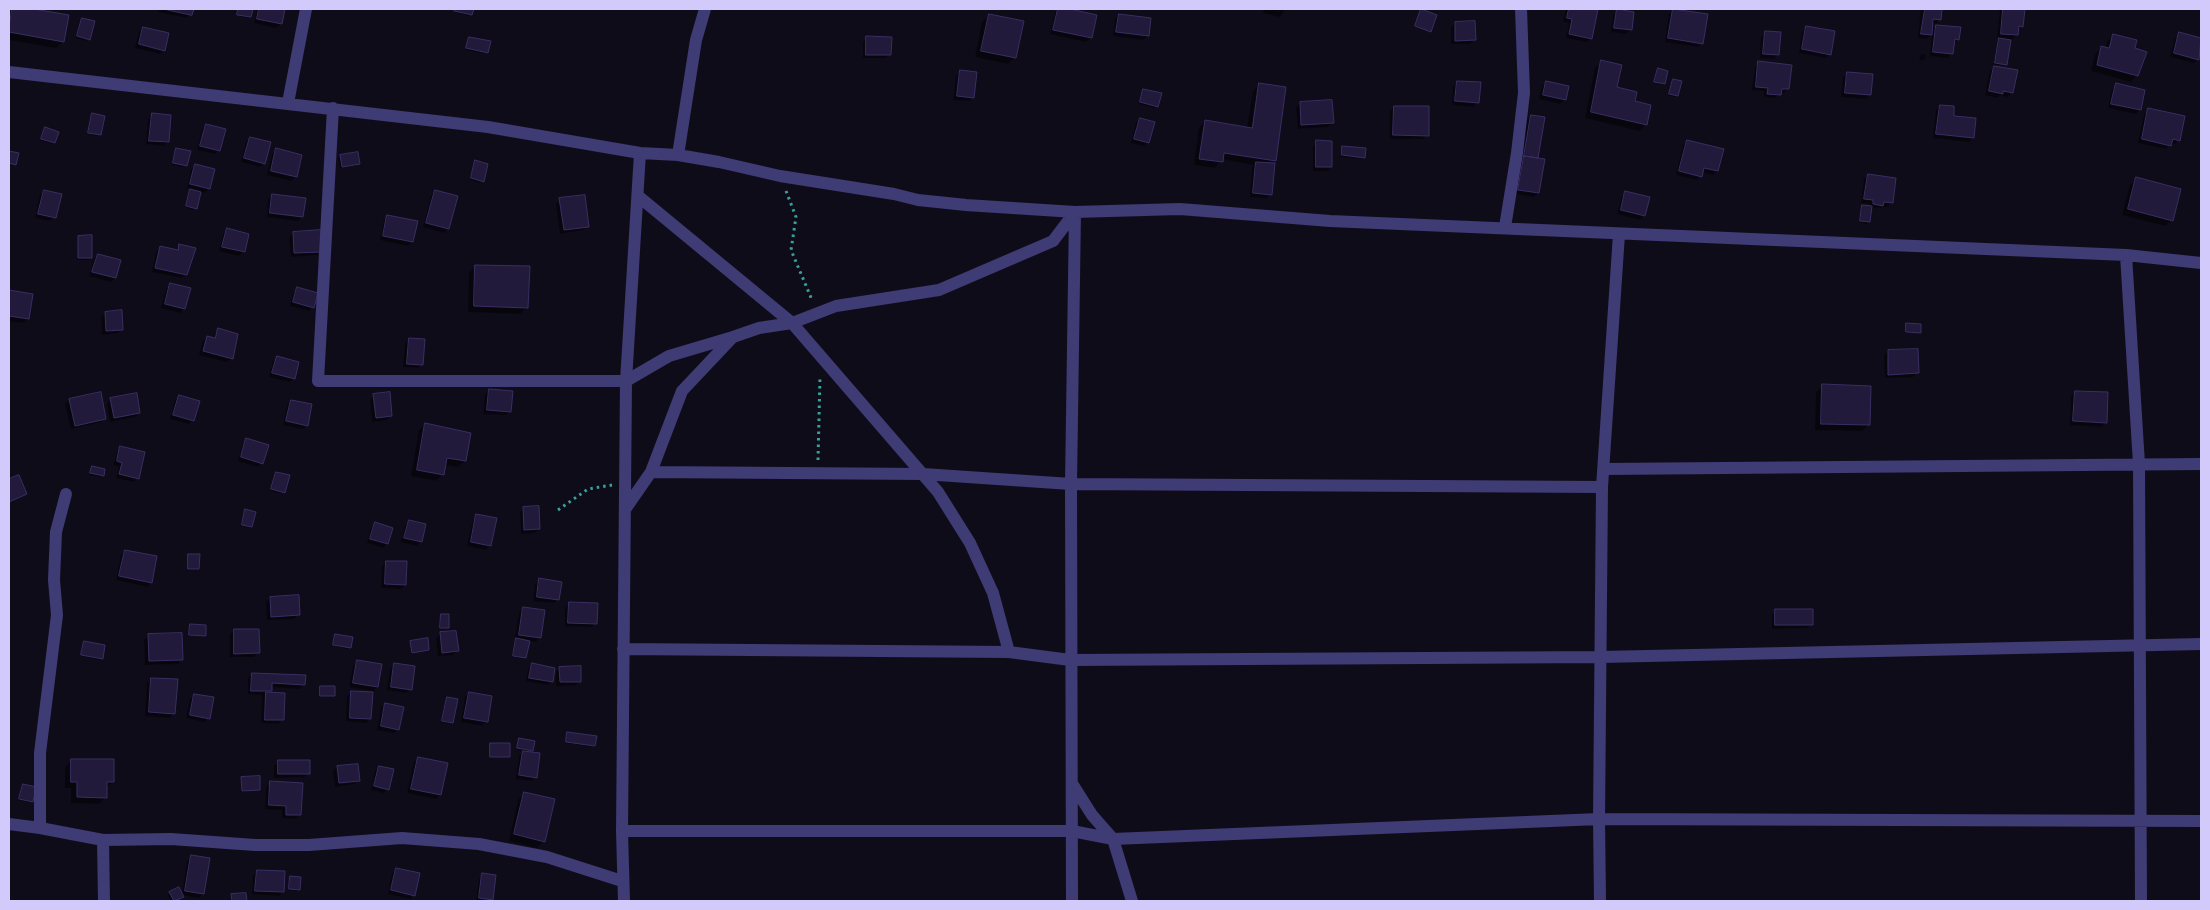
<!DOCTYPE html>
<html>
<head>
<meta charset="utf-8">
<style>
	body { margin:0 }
	#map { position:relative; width:2210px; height:910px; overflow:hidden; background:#0f0c1a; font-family:"Work Sans",sans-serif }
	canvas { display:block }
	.frame { position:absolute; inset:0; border:10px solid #d1cafa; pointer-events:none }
</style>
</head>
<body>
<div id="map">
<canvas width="2210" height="910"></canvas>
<div class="frame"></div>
</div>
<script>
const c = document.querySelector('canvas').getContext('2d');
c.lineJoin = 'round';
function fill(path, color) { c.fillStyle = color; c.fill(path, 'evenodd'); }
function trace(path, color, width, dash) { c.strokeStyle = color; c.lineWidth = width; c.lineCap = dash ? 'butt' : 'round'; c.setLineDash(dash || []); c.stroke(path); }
const shadow = new Path2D(`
	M11,9H27L67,16L63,42L56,48L9,40V11Z
	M159,9H192L187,18L158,12Z
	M237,9H251L250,16L248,18L236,16Z
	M257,9H283L281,24L276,28L254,23Z
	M454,9H472L469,16L453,12Z
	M1058,9L1095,16L1090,38L1086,42L1050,34L1055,12Z
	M1264,9H1285L1280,17L1263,13Z
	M1566,9H1597L1591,38L1587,42L1566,38L1569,23L1563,22Z
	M1921,9H1941L1940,19L1936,24L1932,23L1931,31L1936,26L1958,39L1948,58L1930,56L1932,34L1927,39L1918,38Z
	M2024,9L2022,26L2013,39H2010L2006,64L1994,65L1997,41L2000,38L1997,37L2000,10Z
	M1674,10L1702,43L1698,47L1665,42L1669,14Z
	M1618,11L1633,13L1630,30L1626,34L1611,32L1613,15Z
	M989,15L1015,57L1008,64L975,57L982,22Z
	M1119,15L1148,36L1143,40L1113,36L1115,19Z
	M82,19L89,39L87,41L76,38Z
	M1455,23L1474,40L1470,44H1451V27Z
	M1807,27L1830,54L1826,58L1799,53L1802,32Z
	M144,28L164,50L160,54L135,48L139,32Z
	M1765,33L1778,55L1774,59L1760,58L1761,37Z
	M2179,34L2201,39L2198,59L2194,63L2170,57L2175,38Z
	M2113,35L2137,75L2131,82L2091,71L2095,54L2102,47L2105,48L2107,42Z
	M470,38L487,53L486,54L466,50Z
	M867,38L890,54L886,58H863V42Z
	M1921,54L1926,55L1924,60H1919Z
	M1601,62L1615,88L1633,102L1646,124L1639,131L1585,118L1595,68Z
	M1759,62L1788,89L1784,93L1780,92L1776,98L1764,97V91L1752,90L1755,67Z
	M1994,67L2012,92L2008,97L2000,95L1997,98L1985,95L1990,71Z
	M1658,69L1664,84L1662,85L1653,83Z
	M960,72L973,97L969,101L953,100L956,76Z
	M1848,73L1870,95L1866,99L1841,97L1843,77Z
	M1673,80L1677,96L1675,97L1668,96Z
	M1458,82L1478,102L1474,107L1452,105L1453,86Z
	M1547,82L1568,87L1564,100L1560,104L1539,99L1542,86Z
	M1259,85L1275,161L1271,164V194L1267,198L1250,197L1252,167L1254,165L1222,159L1215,168L1194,165L1199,128L1205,121L1247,128L1253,91Z
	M2116,85L2140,110L2136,114L2108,108L2112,89Z
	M1144,90L1157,106L1155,108L1139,104Z
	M1300,104L1332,123L1328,127L1298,129L1296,108Z
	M1940,106L1973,138L1969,142L1933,138L1936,110Z
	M1394,107L1427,135L1423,139H1390V111Z
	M2149,110L2179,140L2174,144H2170L2166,149L2138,143L2144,114Z
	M93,114L99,134L98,136L87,134Z
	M152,115L168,142L164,146L146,144L148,119Z
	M1531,116L1544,118L1537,159L1538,193L1534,197L1515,194L1527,120Z
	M1140,119L1148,142L1144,146L1131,143L1136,123Z
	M206,125L219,150L215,154L197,150L202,129Z
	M45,128L54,143L53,144L40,140Z
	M250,138L264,163L260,167L241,162L246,142Z
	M1687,141L1717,171L1713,175L1702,172L1697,180L1676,175L1683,145Z
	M1317,142L1331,167L1327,171H1313V146Z
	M1343,147L1364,157L1362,159L1341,157Z
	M176,149L186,165L184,167L172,165Z
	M277,150L301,156L296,177L291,181L267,175L272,154Z
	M357,153L359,163L357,165L340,168L338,158L340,156Z
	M476,162L482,181L481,183L470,180Z
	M196,165L209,188L205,193L200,192L194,210L185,207L188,192L191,189L187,188L191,169Z
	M1868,175L1891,203L1887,207L1870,208L1867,224L1859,222L1861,208L1870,207V204L1861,203L1864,179Z
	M2137,179L2172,220L2165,226L2122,215L2130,185Z
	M44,191L54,217L50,221L35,218L40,195Z
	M435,191L448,228L444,233L423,227L431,196Z
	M1626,192L1644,216L1640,220L1617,214L1622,196Z
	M273,195L302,216L298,221L267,217L268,199Z
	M560,200L588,226L583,230L560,234L556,204Z
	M388,216L412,241L408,246L380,240L384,220Z
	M227,230L243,252L239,256L219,251L223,234Z
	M293,233L321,251L317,255L291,257L289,238Z
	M79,237L91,258L89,260H77Z
	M180,246L186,274L182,278L152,272L156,252L160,248L176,250Z
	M98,255L115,278L111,282L89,276L94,259Z
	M476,266L527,307L520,314L468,312L469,272Z
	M170,285L184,309L180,313L161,308L166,289Z
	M297,289L313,307L309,311L290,306L293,293Z
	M9,292L31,295L28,319L24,323L9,321Z
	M105,313L122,329L118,333L102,335L101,317Z
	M1907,324L1920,332L1905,333Z
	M218,329L232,358L227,362L199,355L203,341L207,337L213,338Z
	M409,339L422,364L418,368L403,367L405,343Z
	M1888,351L1917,373L1913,377L1885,378L1884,355Z
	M277,357L294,378L290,382L269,377L273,361Z
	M1823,386L1868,425L1862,431L1815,430L1816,392Z
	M489,390L510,411L506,415L483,414L485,395Z
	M2075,392L2105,423L2101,427L2070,425L2071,396Z
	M179,396L193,420L189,424L170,419L175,400Z
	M374,396L391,416L387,420L372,422L370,400Z
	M111,399L139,413L135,417L110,422L107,404Z
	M69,400L105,418L101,422L71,429L65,404Z
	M291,401L307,425L303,429L283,425L287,405Z
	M425,424L469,434L464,461L458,467L444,465L443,474L436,481L411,476L419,430Z
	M247,440L262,463L258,467L238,461L243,444Z
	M121,448L138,478L133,482L116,478L119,467L113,465L117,452Z
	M92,468L103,476L101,477L89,475Z
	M276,473L284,493L283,494L270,491Z
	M18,476L25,494L9,503V480Z
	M524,508L539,529L535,533L521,534L520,512Z
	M245,511L251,526L249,528L241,526Z
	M477,515L490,546L486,550L467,546L473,520Z
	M409,521L421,541L417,546L401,542L405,525Z
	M376,524L387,543L383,548L367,543L371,528Z
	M125,551L151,583L147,587L116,580L121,555Z
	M189,555L198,569L196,570L187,571Z
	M386,562L405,585L401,589L381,588L382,566Z
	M540,580L558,599L554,603L533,601L535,584Z
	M270,598L298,615L294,619L267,620L266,602Z
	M569,603L596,623L592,627L565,626V607Z
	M523,609L540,637L536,642L528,641L523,659L512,657L519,613Z
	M1776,610L1812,624L1808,628L1772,629V615Z
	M441,615L447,627L446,629H439Z
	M190,625L204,635L188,636Z
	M234,630L258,653L254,657H230V634Z
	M441,634L457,651L453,655L438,656L436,638Z
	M148,636L182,659L178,664L145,665L144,640Z
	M335,636L350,647L348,649L332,646Z
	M411,642L428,650L411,654Z
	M84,643L102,658L100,660L80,656Z
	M357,661L377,687L373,691L349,687L353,666Z
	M395,664L410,689L406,693L387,690L390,669Z
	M532,665L552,681L548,685L526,681L528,669Z
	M560,668L580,681L576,685L556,686V672Z
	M252,674L304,684L300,689L271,687L270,693L282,720L278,724L261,723L262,695L248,694V678Z
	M151,679L174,713L170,718L145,716L147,683Z
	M320,687L334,695L319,697Z
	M352,692L370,718L366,723L346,721L347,696Z
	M469,693L491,697L486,722L482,726L461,722L465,697Z
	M194,695L209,718L204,722L186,718L190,699Z
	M447,698L452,722L450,724L441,722Z
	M386,704L398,729L394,733L377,730L381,708Z
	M567,734L594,745L592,747L565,743Z
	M520,739L532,750L530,753L536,777L532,781L516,779L519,756L524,751L516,749Z
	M491,744L508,756L489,758Z
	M418,758L440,795L436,799L407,793L414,762Z
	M72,760L113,782L106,788V797L99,804L71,803V788H65V767Z
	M279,761L309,773L305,777L274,778V766Z
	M337,767L359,780L354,784L335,787L333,771Z
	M379,767L388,789L384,793L371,790L375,771Z
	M242,778L259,790L241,792Z
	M271,783L300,815L296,819L282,818V810L265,809L266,787Z
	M23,785L31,801L30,803L18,800Z
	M525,793L543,841L537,848L509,841L518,800Z
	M191,857L203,893L199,898L182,895L187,861Z
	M396,869L414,895L410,899L388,894L392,873Z
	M257,871L283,891L279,896L252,894L253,875Z
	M483,875L492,899L490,901H476L479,879Z
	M290,878L299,889L297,891L288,890Z
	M170,893L182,897L171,901L168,895Z`);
const building = new Path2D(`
	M12,9H34L69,15L64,42L9,32Z
	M164,9H194L192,15Z
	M238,9H253L251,17L237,15Z
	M259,9H285L282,24L257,19Z
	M455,9H474L472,15L454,11Z
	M1058,9H1070L1097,15L1092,38L1053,30Z
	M1421,9L1437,15L1431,32L1415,26Z
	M1569,9H1598L1592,39L1569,34L1572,19L1567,18Z
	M1617,9L1634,12L1632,30L1614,28Z
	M1673,9L1708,14L1703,44L1668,38Z
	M1925,9H1942L1941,20L1933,19L1932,35L1921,34Z
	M2003,9H2025L2023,27L2019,26L2018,35L2001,34Z
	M989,14L1024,21L1016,58L981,51Z
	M1119,14L1151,18L1149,36L1116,32Z
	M82,18L95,21L90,40L77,36Z
	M1475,21L1476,40L1455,41V22Z
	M1936,25L1961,27L1959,40L1955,39L1953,54L1933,52Z
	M1806,26L1835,31L1831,55L1802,49Z
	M143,27L169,33L165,51L139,44Z
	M1765,31L1781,32L1779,55L1763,54Z
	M2179,32L2201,38L2199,60L2174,53Z
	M2113,34L2137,40L2135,48L2147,52L2138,76L2097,65L2101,46L2109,48Z
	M866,36L892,37L891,55H866Z
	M469,37L491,41L488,53L466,48Z
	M1999,38L2011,40L2007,65L1995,63Z
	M1601,60L1622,65L1617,87L1637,92L1635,101L1651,105L1647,125L1591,112Z
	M1758,61L1792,65L1789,89H1782L1781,95L1767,94L1768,88L1756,87Z
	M1994,66L2018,70L2013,93L2003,91V94L1989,91Z
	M1658,68L1668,71L1665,84L1654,82Z
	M960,70L977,72L974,98L957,96Z
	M1847,72L1873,74L1871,95L1845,93Z
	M1673,79L1682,81L1678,96L1669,94Z
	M1457,81L1481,82L1479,103L1455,101Z
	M1546,81L1569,86L1566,100L1543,95Z
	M1259,83L1286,87L1276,161L1224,153L1223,162L1199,159L1205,120L1252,128Z
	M2116,83L2145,90L2141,110L2111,104Z
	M1143,89L1162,93L1158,107L1140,102Z
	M1332,100L1334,123L1301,125L1300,102Z
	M1940,105L1954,106V116L1976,118L1974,138L1936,134Z
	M1394,106H1429V136L1393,135Z
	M2148,108L2185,116L2180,141L2173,139L2171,146L2142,139Z
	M92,113L105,116L101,135L88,133Z
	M152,113L171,115L169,142L149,141Z
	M1531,115L1545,117L1538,158L1524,156Z
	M1140,118L1155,122L1149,143L1134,139Z
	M206,124L226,129L220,151L200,146Z
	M45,127L59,132L55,143L41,139Z
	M250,137L271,142L265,164L244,158Z
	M1316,140L1332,141V167H1316Z
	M1687,140L1724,149L1718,171L1704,168L1702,177L1679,171Z
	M1342,146L1366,148L1365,158L1342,155Z
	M176,148L191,151L187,166L173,163Z
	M276,148L302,155L297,177L271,171Z
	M9,151L19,153L16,165L9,163Z
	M358,152L360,164L342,167L340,155Z
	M1524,156L1545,159L1539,193L1518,190Z
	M475,160L488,164L484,182L471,178Z
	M1256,162L1275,163L1272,195L1253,193Z
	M195,164L215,169L210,189L190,184Z
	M1868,174L1896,178L1893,203L1884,202L1883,206L1873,204V200L1864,199Z
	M2136,177L2181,189L2173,221L2128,209Z
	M190,189L201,192L197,209L186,206Z
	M44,190L62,194L56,218L38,214Z
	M435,190L458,196L449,229L426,223Z
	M1625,191L1650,197L1645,216L1621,210Z
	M272,194L306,198L303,217L270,213Z
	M585,195L589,227L564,230L559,198Z
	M1862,205L1872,206L1870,222L1860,221Z
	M387,215L418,221L413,242L383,236Z
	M227,228L249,234L245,252L222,247Z
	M321,230L322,252L294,253L293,232Z
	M92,235V258H78V236Z
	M179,244L196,248L187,275L155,268L160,246L178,250Z
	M98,254L121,260L116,278L92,272Z
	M475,265L530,266L528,308L474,306Z
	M170,283L191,288L185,309L165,304Z
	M297,287L318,293L314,308L293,302Z
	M9,290L33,294L29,319L9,316Z
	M122,310L123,330L106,331L105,312Z
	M1906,323L1921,324V333L1906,332Z
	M218,328L238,334L233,359L203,351L207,336L215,338Z
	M409,338L425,339L423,365L407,364Z
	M1918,349L1919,373L1888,375V350Z
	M277,356L299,362L295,379L272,373Z
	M1822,384L1871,386L1870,425L1821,424Z
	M489,389L513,391L511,412L487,410Z
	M2075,391L2108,392L2107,423L2073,421Z
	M101,392L106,419L75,426L69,399Z
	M390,392L392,416L376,418L373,394Z
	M137,393L140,413L114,418L110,398Z
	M179,395L200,401L194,421L173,415Z
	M291,400L312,404L308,426L286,421Z
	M425,423L471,433L466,461L447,458L444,475L417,470Z
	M246,438L269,445L263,464L241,457Z
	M120,446L145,452L139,479L119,474L122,463L117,461Z
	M92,466L105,469L104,476L90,473Z
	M276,472L290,475L285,493L271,489Z
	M19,475L27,494L9,502V479Z
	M539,506L540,529L524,530L523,507Z
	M245,509L256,512L252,527L242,525Z
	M476,514L497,518L491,546L471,542Z
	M409,520L426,524L422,542L404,538Z
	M375,522L393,528L388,544L370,539Z
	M125,550L157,556L152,583L119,576Z
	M188,554H200L199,569H188Z
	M386,561H407L406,585L385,584Z
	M539,578L562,582L559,600L537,597Z
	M299,595L300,615L271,617L270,597Z
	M569,602L598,603L597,624L568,623Z
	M523,607L545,610L541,638L519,635Z
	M1775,609H1813V625H1775Z
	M441,614H449V628H440Z
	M190,624L206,625V636L189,635Z
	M234,629H259L260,653L234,654Z
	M456,631L459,651L442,653L440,632Z
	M182,633L183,660L149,661L148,634Z
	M335,634L353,637L351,648L333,645Z
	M428,638L429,650L412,653L410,641Z
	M516,638L530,641L526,658L513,656Z
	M84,641L105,645L103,659L81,655Z
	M357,660L382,664L378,687L353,683Z
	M394,663L415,666L412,690L391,687Z
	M532,663L555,668L553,682L529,678Z
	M581,666V682H560L559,667Z
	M252,673L306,675L305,685L272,683V691H251Z
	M151,678L178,679L175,714L149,712Z
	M320,686H335V696H320Z
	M351,691L373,692L371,719L350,718Z
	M266,692L285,693L284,720H265Z
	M469,692L492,696L488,722L464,718Z
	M194,694L214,697L210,719L190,715Z
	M447,697L458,699L453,723L442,721Z
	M385,703L404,707L399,730L381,726Z
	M567,732L597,736L595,746L566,742Z
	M519,738L535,741L533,751L517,748Z
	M490,743H510V757H490Z
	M523,751L540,753L537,778L519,775Z
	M418,757L448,763L441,795L411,789Z
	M71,759H114V782H107V798L77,797V782H71Z
	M278,760H310V774H278Z
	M358,764L360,781L339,783L337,766Z
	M379,766L394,769L389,790L374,786Z
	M260,776V790L242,791L241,777Z
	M270,781L303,783L301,815H286V806L269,805Z
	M23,784L36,787L33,802L19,799Z
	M524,792L555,799L545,842L514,834Z
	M191,855L210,858L204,894L185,891Z
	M396,868L420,873L415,896L391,890Z
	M257,870L285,871L284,892L255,891Z
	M482,873L496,875L493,900L479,898Z
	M290,876L301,877L300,890L289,889Z
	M179,887L184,897L174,901L169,892Z
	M246,893L247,901H232L231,894Z`);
const path = new Path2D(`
	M786,191L796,217L791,250L812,300
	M818,460L820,376
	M558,510L588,489L612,485`);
const street = new Path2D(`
	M9,72L488,127L640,153L678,155L719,162L780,176L894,194L918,200L966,205L1075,212L1180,209L1330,221L2126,255L2201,263
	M288,103L306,9
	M333,108L318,381H626L669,356L733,337
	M678,155L696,40L705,9
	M638,196L792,323L938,492L970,543L993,593L1009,652
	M1505,227L1517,153L1524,93L1521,9
	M2126,255L2139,464L2141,901
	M1604,469L2201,464
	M651,472L923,474L1071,484L1602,487
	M626,508L651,472L682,391L733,337L759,328L792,323L836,306L939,290L1053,241L1075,212
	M623,649L1009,652L1070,660L1601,657L2201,644
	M1073,785L1092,815L1113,839L1132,901
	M9,824L40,828L103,840L171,839L255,845H309L402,838L479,844L547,857L622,881
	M40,828V753L57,615L54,580L56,532L66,494
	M622,831H1072L1113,839L1599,819L2201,821
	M103,840L104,901
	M624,901L622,831L626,381L640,153
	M1072,901L1071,484L1075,212
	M1600,901L1599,819L1602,487L1619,234`);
fill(shadow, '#0007');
fill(building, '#211a3a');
trace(building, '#3a2e63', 1);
trace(path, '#37a29d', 3, [2.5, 4]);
trace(street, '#3f3b75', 12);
</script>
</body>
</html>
